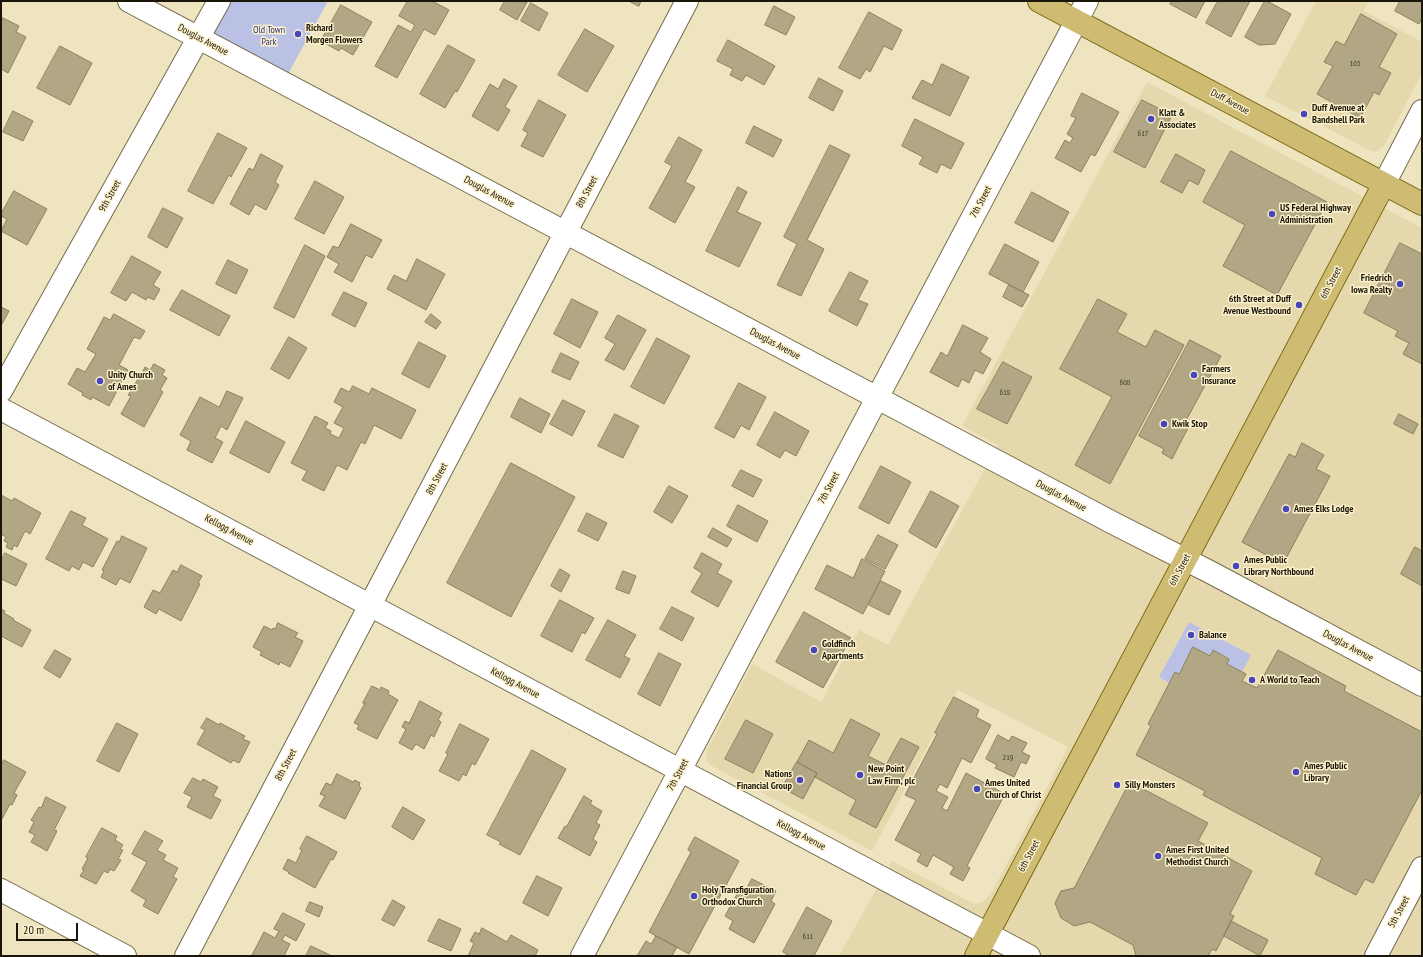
<!DOCTYPE html>
<html>
<head>
<meta charset="utf-8">
<style>
	body { margin:0 }
	#map { position:relative; width:1423px; height:957px; overflow:hidden; background:#eee4c0; font-family:"PT Sans Narrow",sans-serif }
	canvas { display:block }
	.frame { position:absolute; inset:0; border:2px solid #1a1609; pointer-events:none }
	.scale { position:absolute; left:16px; top:923px; width:62px; height:18px; box-sizing:border-box; border:2px solid #1a1609; border-top:0; padding-left:5px; font-size:12px; line-height:14px; white-space:nowrap; color:#1a1609; -webkit-text-stroke:3px #fcf1cc; paint-order:stroke }
</style>
</head>
<body>
<div id="map">
<canvas width="1423" height="957"></canvas>
<div class="frame"></div>
<div class="scale">20 m</div>
</div>
<script>
const c = document.querySelector('canvas').getContext('2d');
c.lineJoin = 'round';
function fill(path, color) { c.fillStyle = color; c.fill(path, 'evenodd'); }
function trace(path, color, width, dash) { c.strokeStyle = color; c.lineWidth = width; c.lineCap = dash ? 'butt' : 'round'; c.setLineDash(dash || []); c.stroke(path); }
function write(font, color, halo, rows, align = 'center') {
  c.font = font + ' "PT Sans Narrow",sans-serif'; c.lineWidth = 3; c.setLineDash([]); c.textBaseline = 'middle'; c.strokeStyle = halo; c.fillStyle = color; for (const [text, x, y, turn = 0] of rows) {
    c.save(); c.translate(x, y); c.rotate((+turn || 0) * Math.PI / 180); c.textAlign = isNaN(turn) ? turn : align; if (halo) c.strokeText(text, 0, 0); c.fillText(text, 0, 0); c.restore();
  }
}
const built = new Path2D(`
	M1316,1H1369L1364,11L1422,42V73L1384,146L1375,152L1369,150L1265,96Z
	M1147,82L1422,228V956H839L892,861L974,904L981,903L985,900L992,892L1068,747L958,690L872,851L710,765L706,760L707,750L752,664L821,702L859,630L888,645L998,445L962,426Z`);
const green = new Path2D(`
	M219,1H328L283,83L198,38Z
	M1189,622L1251,655L1242,672L1227,664L1229,658L1213,650L1210,656L1193,647L1179,674L1175,672L1169,683L1159,677Z`);
const building = new Path2D(`
	M408,1H432L449,10L435,35L424,29L397,78L375,66L398,25L411,32L415,25L399,16Z
	M505,1L527,2L517,20L500,10Z
	M629,1H641L639,6Z
	M1172,1H1205L1196,18L1170,4Z
	M1218,1H1250L1231,37L1206,23Z
	M1265,1H1267L1291,14L1275,44L1259,45L1245,37Z
	M1400,1H1422V18L1419,24L1395,11Z
	M531,3L548,13L539,31L521,21Z
	M341,5L372,22L353,55L341,48L339,51L321,41Z
	M774,6L795,17L786,35L765,25Z
	M869,12L902,30L892,50L884,46L870,72L866,69L860,79L839,68Z
	M1361,14L1397,34L1379,67L1391,73L1379,95L1374,92L1360,118L1317,94L1333,66L1324,62L1336,41L1344,45Z
	M3,18L19,26L16,32L26,37L8,73L1,69V23Z
	M585,29L614,46L587,92L558,75Z
	M728,40L775,66L764,85L746,75L742,81L730,75L733,69L717,61Z
	M448,45L475,60L457,92L455,91L445,108L420,94Z
	M60,46L92,63L70,105L37,88Z
	M942,64L969,77L950,116L912,98L922,80L932,85Z
	M819,78L843,91L833,111L809,98Z
	M504,79L517,86L505,107L510,110L498,131L472,116L490,84L498,89Z
	M1082,93L1119,112L1095,156L1091,154L1081,172L1055,158L1065,140L1070,143L1073,138L1067,134L1076,118L1071,116Z
	M539,100L566,115L543,157L521,146L528,133L523,130Z
	M1142,100L1172,115L1145,168L1114,152Z
	M13,111L33,121L23,141L3,132Z
	M915,119L964,143L951,169L941,164L937,173L919,164L923,157L902,146Z
	M754,126L782,140L773,157L746,143Z
	M218,133L247,148L231,177L229,175L213,204L188,191Z
	M679,137L702,150L685,182L695,187L675,223L649,208L672,166L665,162Z
	M830,145L850,155L807,240L824,249L801,296L777,285L797,244L784,237Z
	M1231,151L1327,202L1277,295L1223,266L1245,225L1203,202Z
	M261,154L283,166L275,182L279,185L266,210L255,204L249,215L230,204L249,168L253,170Z
	M1176,154L1205,170L1198,185L1189,180L1182,193L1161,182Z
	M315,181L344,197L324,234L295,219Z
	M738,187L747,192L737,212L761,223L739,267L706,251Z
	M14,191L47,209L27,245L1,231L7,219L1,216V214Z
	M1032,192L1069,212L1053,242L1015,223Z
	M163,208L183,218L167,248L148,237Z
	M351,224L382,240L372,258L366,255L352,282L334,272L339,264L327,257L333,246L338,248Z
	M1400,243L1422,254V364L1403,354L1409,343L1395,336L1398,331L1364,313Z
	M1005,244L1039,262L1023,292L989,274Z
	M305,245L325,256L294,318L274,308Z
	M132,256L161,272L153,285L160,289L154,300L148,297L146,300L132,292L126,301L111,293Z
	M417,259L445,274L426,310L387,289L394,275L406,281Z
	M228,260L248,270L236,294L216,284Z
	M850,272L868,281L858,300L868,304L857,326L829,311Z
	M1009,285L1029,295L1022,307L1003,297Z
	M182,290L230,316L219,336L170,310Z
	M344,292L367,303L355,327L332,315Z
	M572,299L598,312L580,348L554,334Z
	M1098,299L1127,314L1117,332L1146,347L1155,330L1184,345L1110,484L1075,465L1112,397L1060,369Z
	M1,307L9,311L1,326Z
	M114,314L145,331L140,339L134,337L119,365L128,370L109,406L92,397L91,400L82,395L83,393L68,384L77,368L85,372L96,354L87,349L104,317L110,320Z
	M431,314L441,322L436,329L425,322Z
	M618,315L646,330L624,370L605,360L615,344L605,338Z
	M963,325L988,338L980,352L991,359L983,374L975,370L969,383L962,379L958,387L930,372L941,352L947,356Z
	M289,337L307,348L289,379L271,369Z
	M657,338L690,356L664,404L631,387Z
	M1190,340L1221,356L1183,426L1188,428L1172,459L1162,453L1164,449L1139,436Z
	M419,342L446,356L429,388L402,374Z
	M561,353L579,362L570,380L552,372Z
	M1003,362L1032,377L1007,424L977,409Z
	M154,364L165,370L162,375L167,378L160,390L163,392L144,427L121,414L131,396L128,395L138,379H139L145,367L150,370Z
	M739,383L766,397L749,430L741,425L734,438L715,428Z
	M353,386L369,394L372,388L416,410L401,439L374,425L365,444L361,442L347,470L337,465L324,491L302,480L307,471L291,463L315,416L328,423L325,428L331,431L330,434L339,438L344,428L334,423L343,407L334,402L341,388L349,392Z
	M227,391L243,398L227,430L221,426L215,438L223,442L212,463L187,450L191,441L180,435L200,397L219,407Z
	M520,398L550,414L541,433L511,417Z
	M563,400L585,411L572,436L550,424Z
	M775,412L809,431L796,456L785,450L780,458L757,445Z
	M615,414L639,426L623,458L598,446Z
	M1399,414L1418,424L1413,434L1394,424Z
	M246,421L285,442L269,473L230,453Z
	M1302,443L1324,455L1316,469L1330,476L1283,564L1242,542L1289,454L1295,457Z
	M511,463L575,497L511,617L447,583Z
	M881,466L911,482L889,524L859,508Z
	M741,470L762,480L753,497L732,486Z
	M669,486L688,496L672,523L654,512Z
	M931,491L959,506L936,548L909,532Z
	M1,495L12,501L14,498L41,513L30,534L25,531L17,547L14,545L12,550L6,547L8,543L4,541L6,537L1,534Z
	M738,505L768,521L757,542L727,526Z
	M71,511L86,518L82,525L108,539L93,567L83,562L79,570L72,566L69,571L46,559Z
	M587,513L607,523L598,541L578,531Z
	M713,528L732,539L727,547L708,537Z
	M878,535L898,545L885,569L865,559Z
	M122,536L147,548L130,583L120,578L116,585L101,577L104,571L102,570L117,541L119,542Z
	M1415,547L1422,551V586L1401,574Z
	M5,553L27,564L16,586L1,579V561Z
	M702,553L722,564L717,573L732,581L718,607L691,592L702,573L694,568Z
	M862,559L885,571L863,614L815,589L827,565L853,578Z
	M181,565L202,576L198,583L200,584L181,621L159,609L156,614L144,607L153,590L160,593L173,570L177,572Z
	M560,569L570,575L561,592L551,586Z
	M623,571L636,576L629,594L616,589Z
	M881,581L901,591L889,615L869,605Z
	M560,600L594,618L585,634L582,632L572,652L541,636Z
	M672,607L694,618L682,641L660,629Z
	M1,609L5,611L4,613L14,619L13,620L31,630L22,647L1,636Z
	M804,612L851,638L823,688L776,662Z
	M608,620L636,635L624,656L630,659L620,678L586,660Z
	M278,623L298,633L295,637L303,641L290,667L280,662L279,665L260,655L262,652L253,647L264,626L272,630L273,628L275,629Z
	M1193,647L1210,656L1213,650L1229,659L1227,664L1246,674L1242,681L1257,688L1278,650L1346,686L1344,691L1422,732V790L1373,883L1365,879L1356,895L1315,874L1322,858L1203,795L1205,791L1136,755L1151,726L1148,724L1175,672L1179,674Z
	M55,650L71,659L60,678L44,668Z
	M659,653L681,664L660,706L638,694Z
	M372,686L380,690L381,687L389,691L388,694L398,700L377,739L357,729L359,725L354,723L365,703H363Z
	M954,697L979,710L976,717L991,725L971,763L962,758L947,788L940,784L936,791L948,797L942,808L947,811L966,773L1005,794L967,866L970,868L963,881L950,874L954,867L933,855L927,867L917,861L921,854L895,840L916,800L905,795L937,734L935,733Z
	M420,701L442,713L438,720L441,722L434,737L431,735L424,749L416,744L412,750L399,743L406,729L402,727L405,721L409,723Z
	M207,718L219,725L220,723L245,736L243,739L250,742L239,763L233,760L231,763L197,744L205,730L201,728Z
	M851,719L880,734L868,756L886,765L901,738L919,747L876,828L849,814L856,800L815,777L817,773L797,762L809,740L833,753Z
	M746,720L773,734L753,773L725,759Z
	M117,723L138,734L119,772L97,761Z
	M460,724L489,739L475,765L472,763L466,776L463,774L459,781L439,771L448,754L446,753Z
	M998,735L1009,741L1012,736L1027,743L1022,752L1030,756L1026,764L1021,762L1014,777L995,768L997,765L986,759Z
	M532,750L566,769L520,855L499,844L501,842L487,835Z
	M4,760L26,772L14,793L17,795L12,805L10,804L2,819L1,818V767Z
	M797,762L817,773L803,799L782,788Z
	M337,774L353,782L355,780L360,783L359,786L361,788L345,819L319,806L325,796L320,794L326,783L331,785Z
	M193,778L201,782L203,779L218,787L213,796L221,800L211,819L187,807L192,797L184,793Z
	M1130,782L1208,823L1198,841L1252,871L1230,914L1234,916L1216,951L1212,949L1208,956H1136L1133,945L1090,922L1074,926L1061,918L1055,903L1061,891L1074,888Z
	M584,796L592,801L590,804L602,811L596,823L600,825L593,839L597,842L590,856L558,838L565,826L566,827Z
	M46,797L66,807L54,830L57,831L47,851L31,842L35,835L29,832L34,822L31,820L39,807L41,808Z
	M403,807L425,820L413,840L392,827Z
	M102,828L117,836L115,840L123,845L120,849L123,850L118,859L121,860L114,871L110,869L108,873L104,871L96,884L80,876L84,870L82,869L88,858L86,857Z
	M145,831L163,841L157,850L166,855L163,860L178,868L173,877L177,879L158,914L143,906L146,900L131,891L147,862L132,854Z
	M307,836L337,852L333,860L331,859L315,888L288,873L289,872L283,869L288,859L296,863L302,850L300,849Z
	M695,837L739,861L689,954L649,932L691,852L688,850Z
	M537,876L562,888L548,916L523,903Z
	M752,879L776,891L771,901L775,904L754,943L729,929L733,921L725,916L741,887L746,889Z
	M393,900L405,907L394,926L382,920Z
	M310,902L323,907L319,917L306,911Z
	M807,907L832,921L814,956H790L783,952Z
	M283,913L305,924L296,941L285,935L282,940L290,944L284,956H254L252,955L264,932L275,938L279,931L274,929Z
	M439,919L461,929L451,951L428,941Z
	M1231,921L1268,940L1260,956L1224,936Z
	M482,928L507,942L511,935L538,950L535,956H468L474,943L470,941L475,932L479,934Z
	M656,936L677,947L672,956H637L646,941L651,944Z
	M311,946L332,956H306Z`);
const minor = new Path2D(`
	M129,1L1115,524L1210,572L1422,685
	M1384,184L1422,111
	M1,391L219,1
	M1,409L1029,956
	M1,890L125,956
	M186,956L687,1
	M582,956L1087,1
	M1376,956L1422,868`);
const major = new Path2D(`
	M1039,1L1422,204
	M976,956L1384,184`);
const markers = [
	[298,34,4,"#4745bb"],
	[1304,114,4,"#4745bb"],
	[1151,119,4,"#4745bb"],
	[1272,214,4,"#4745bb"],
	[1400,284,4,"#4745bb"],
	[1299,305,4,"#4745bb"],
	[1194,375,4,"#4745bb"],
	[100,381,4,"#4745bb"],
	[1164,424,4,"#4745bb"],
	[1286,509,4,"#4745bb"],
	[1236,566,4,"#4745bb"],
	[1191,635,4,"#4745bb"],
	[814,650,4,"#4745bb"],
	[1252,680,4,"#4745bb"],
	[1296,772,4,"#4745bb"],
	[860,775,4,"#4745bb"],
	[800,780,4,"#4745bb"],
	[1117,785,4,"#4745bb"],
	[977,789,4,"#4745bb"],
	[1158,856,4,"#4745bb"],
	[694,896,4,"#4745bb"]
];
const numberNames = [
	["103",1355,64],
	["617",1143,134],
	["608",1125,383],
	["618",1005,393],
	["219",1008,758],
	["611",808,937]
];
const poiNames = [
	["Richard",306,28],
	["Morgen Flowers",306,40],
	["Duff Avenue at",1312,108],
	["Bandshell Park",1312,120],
	["Klatt &",1159,113],
	["Associates",1159,125],
	["US Federal Highway",1280,208],
	["Administration",1280,220],
	["Friedrich",1392,278,"right"],
	["Iowa Realty",1392,290,"right"],
	["6th Street at Duff",1291,299,"right"],
	["Avenue Westbound",1291,311,"right"],
	["Farmers",1202,369],
	["Insurance",1202,381],
	["Unity Church",108,375],
	["of Ames",108,387],
	["Kwik Stop",1172,424],
	["Ames Elks Lodge",1294,509],
	["Ames Public",1244,560],
	["Library Northbound",1244,572],
	["Balance",1199,635],
	["Goldfinch",822,644],
	["Apartments",822,656],
	["A World to Teach",1260,680],
	["Ames Public",1304,766],
	["Library",1304,778],
	["New Point",868,769],
	["Law Firm, plc",868,781],
	["Nations",792,774,"right"],
	["Financial Group",792,786,"right"],
	["Ames United",985,783],
	["Church of Christ",985,795],
	["Silly Monsters",1125,785],
	["Ames First United",1166,850],
	["Methodist Church",1166,862],
	["Holy Transfiguration",702,890],
	["Orthodox Church",702,902]
];
const parkNames = [
	["Old Town",269,30],
	["Park",269,42]
];
const streetNames = [
	["Douglas Avenue",203,40,28],
	["Duff Avenue",1230,102,28],
	["Douglas Avenue",489,192,28],
	["8th Street",587,192,-62],
	["9th Street",110,196,-61],
	["7th Street",981,202,-62],
	["6th Street",1331,283,-62],
	["Douglas Avenue",775,344,28],
	["8th Street",437,479,-62],
	["7th Street",829,488,-62],
	["Douglas Avenue",1061,496,28],
	["Kellogg Avenue",229,530,28],
	["6th Street",1180,570,-62],
	["Douglas Avenue",1348,646,28],
	["Kellogg Avenue",515,683,28],
	["8th Street",286,765,-62],
	["7th Street",678,775,-62],
	["Kellogg Avenue",801,835,28],
	["6th Street",1029,856,-62],
	["5th Street",1399,912,-62]
];
fill(built, '#e5d8ac');
fill(green, '#bbc1e4');
fill(building, '#b1a784');
trace(building, '#8b815f', 1);
trace(minor, '#746a4a', 24);
trace(major, '#796510', 24);
trace(minor, '#fff', 22);
trace(major, '#cdbc71', 22);
for (const [x, y, r, color] of markers) { const dot = new Path2D(); dot.arc(x, y, r, 0, 2 * Math.PI); c.fillStyle = color; c.fill(dot); trace(dot, '#fcf1cc', 1.5); }
write('8px', '#403a28', null, numberNames);
write('bold 10px', '#1a1609', '#fcf1cc', poiNames, 'left');
write('10px', '#2f3273', '#fcf1cc', parkNames);
write('10px', '#1a1609', '#fcf1cc', streetNames);
</script>
</body>
</html>
